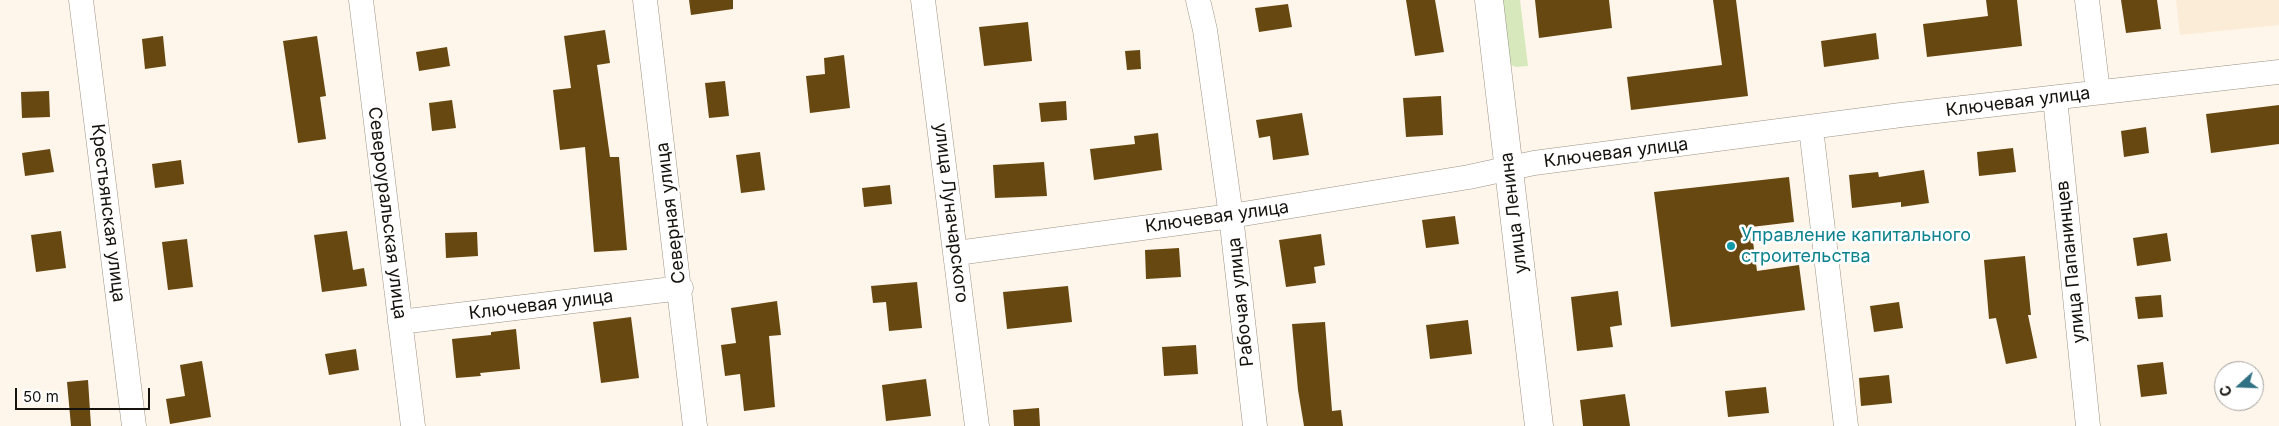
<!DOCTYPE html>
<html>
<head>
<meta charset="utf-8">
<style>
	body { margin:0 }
	#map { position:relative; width:2279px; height:426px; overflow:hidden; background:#fff6eb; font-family:Inter,sans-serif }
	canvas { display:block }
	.north { position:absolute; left:2214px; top:361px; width:50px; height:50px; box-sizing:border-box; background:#fff; border:1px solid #a2a09e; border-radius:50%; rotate:250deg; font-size:14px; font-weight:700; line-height:20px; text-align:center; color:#16120d }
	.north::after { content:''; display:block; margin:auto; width:18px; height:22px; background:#307084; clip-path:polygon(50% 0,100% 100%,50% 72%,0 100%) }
	.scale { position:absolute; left:15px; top:388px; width:135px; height:22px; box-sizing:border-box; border:2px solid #16120d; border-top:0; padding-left:6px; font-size:15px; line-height:18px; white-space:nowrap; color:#16120d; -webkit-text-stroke:4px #fff; paint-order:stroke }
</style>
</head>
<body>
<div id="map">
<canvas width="2279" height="426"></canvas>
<div class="north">С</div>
<div class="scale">50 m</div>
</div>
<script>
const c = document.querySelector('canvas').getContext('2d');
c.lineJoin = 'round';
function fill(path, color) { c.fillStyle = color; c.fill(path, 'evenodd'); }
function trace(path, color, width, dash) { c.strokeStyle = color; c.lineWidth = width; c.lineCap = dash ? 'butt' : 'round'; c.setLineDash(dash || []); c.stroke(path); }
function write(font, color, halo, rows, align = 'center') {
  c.font = font + ' Inter,sans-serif'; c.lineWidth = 5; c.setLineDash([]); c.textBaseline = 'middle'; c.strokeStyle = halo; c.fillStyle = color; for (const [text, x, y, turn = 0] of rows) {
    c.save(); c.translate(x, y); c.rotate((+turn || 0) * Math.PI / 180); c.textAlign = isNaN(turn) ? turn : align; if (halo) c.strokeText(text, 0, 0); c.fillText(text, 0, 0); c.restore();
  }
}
const built = new Path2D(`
	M2176,0H2279V25L2180,35Z`);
const green = new Path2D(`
	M1500,0H1520L1528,66L1516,67L1508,64Z`);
const building = new Path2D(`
	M689,0H733V9L691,15Z
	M1406,0H1435L1444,52L1415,56Z
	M1535,0H1609L1612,28L1539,38Z
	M1713,0H1736L1748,96L1631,110L1627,77L1722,65Z
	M1986,0H2017L2022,46L1927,57L1923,24L1988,16Z
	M2121,0H2157L2161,29L2126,33Z
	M1288,4L1292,27L1259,32L1255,8Z
	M1028,22L1032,61L984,66L979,27Z
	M605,30L610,63L597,65L610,157H619L627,250L594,252L585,147L560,150L553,90L571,88L564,36Z
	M1876,33L1879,59L1824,67L1821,41Z
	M163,36L166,66L145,69L142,39Z
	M317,36L326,96L320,97L326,139L298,143L283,41Z
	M447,47L450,66L419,71L416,52Z
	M1140,50L1141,69L1127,70L1125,51Z
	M844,55L850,108L810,113L806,76L825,74L824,58Z
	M725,81L729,116L709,118L705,83Z
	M49,91L50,117L22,118L21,92Z
	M1441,96L1443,135L1406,137L1403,98Z
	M452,100L456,128L432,131L429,103Z
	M1066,101L1067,120L1041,122L1039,103Z
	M2279,105V144L2211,153L2206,114Z
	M1302,113L1309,155L1273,160L1270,136L1259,138L1256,120Z
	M2146,127L2149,153L2124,157L2121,131Z
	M1158,133L1162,170L1094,180L1090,149L1135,144L1134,136Z
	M2013,148L2016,172L1979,176L1977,152Z
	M50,149L54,172L25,176L22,153Z
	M760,152L765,190L741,193L736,155Z
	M181,160L184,184L155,188L152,164Z
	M1044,162L1047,196L995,198L993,165Z
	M1924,170L1929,203L1901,207V202L1852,208L1849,175L1878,172L1879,177Z
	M1789,177L1794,222L1751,227L1757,271L1799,265L1805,310L1671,327L1654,192Z
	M890,185L892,204L864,207L862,188Z
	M1455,216L1459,244L1426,248L1422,220Z
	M61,231L66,268L36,272L31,235Z
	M347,231L353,270L364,268L367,286L322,292L314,235Z
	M477,232L478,256L446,258L445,233Z
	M2167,233L2171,261L2137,266L2133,238Z
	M1321,234L1325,265L1314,267L1316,283L1286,287L1279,240Z
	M187,239L193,287L168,290L162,242Z
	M1179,248L1181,277L1146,279L1145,250Z
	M2025,256L2031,315H2028L2037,358L2006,364L1996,318L1989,319L1984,260Z
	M917,282L922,328L889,331L886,302L873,303L871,286Z
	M1068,286L1072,322L1007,329L1003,292Z
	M1618,291L1622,325L1610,327L1613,347L1577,351L1571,297Z
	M2161,295L2163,317L2138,319L2135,297Z
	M777,301L781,335L769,336L775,407L744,411L740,374L725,376L721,345L736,343L731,308Z
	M1899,302L1903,328L1874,332L1870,306Z
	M631,317L639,378L601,383L593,322Z
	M1468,320L1472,354L1430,359L1426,325Z
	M1325,322L1332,411L1341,410L1343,426H1304L1298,390L1292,324Z
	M516,329L520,369L480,373L481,376L456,378L452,339L491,335V332Z
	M1196,345L1198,374L1164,376L1162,347Z
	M356,349L359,370L329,375L325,354Z
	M202,361L211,417L170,424L166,399L185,396L180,365Z
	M2163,362L2167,394L2141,397L2137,365Z
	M1889,375L1892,403L1861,406L1859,378Z
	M926,379L931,416L886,421L882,385Z
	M88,380L91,426H71L67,382Z
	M1766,387L1769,413L1728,417L1725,391Z
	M1625,394L1630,426H1583L1580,400Z
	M1039,408L1040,426H1014L1013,410Z`);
const minor = new Path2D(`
	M81,0L134,426
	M361,0L413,426
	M645,0L695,426
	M923,0L977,426
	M1198,0L1205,30L1231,216L1255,426
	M2087,0L2098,92
	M2055,98L2088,426
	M1811,128L1846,426
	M957,253L1231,216L1469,177L1534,163L1901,115L2279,72
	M400,322L681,288`);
const major = new Path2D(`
	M1489,0L1539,426`);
const markers = [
	[1731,246,5,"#0f9aa8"]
];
const streetNames = [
	["Ключевая улица",2018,102,-7],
	["Ключевая улица",1616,153,-7],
	["Крестьянская улица",108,213,83],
	["Североуральская улица",387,213,83],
	["Северная улица",671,213,-97],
	["улица Луначарского",951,213,83],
	["улица Ленина",1514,213,-97],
	["Ключевая улица",1217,217,-8],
	["улица Папанинцев",2071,262,-96],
	["Рабочая улица",1241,302,-96],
	["Ключевая улица",541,305,-7]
];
const cultureNames = [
	["Управление капитального",1741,236],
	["строительства",1741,257]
];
fill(built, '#fbecd7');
fill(green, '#d7e9bc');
fill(building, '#674810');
trace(minor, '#9c9285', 25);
trace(major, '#9c9285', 29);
trace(minor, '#fff', 24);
trace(major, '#fff', 28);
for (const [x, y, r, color] of markers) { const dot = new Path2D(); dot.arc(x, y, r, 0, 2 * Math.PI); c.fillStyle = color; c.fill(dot); trace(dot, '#fff', 2); }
write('18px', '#16120d', '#fff', streetNames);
write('18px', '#0d838f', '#fff', cultureNames, 'left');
</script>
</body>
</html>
